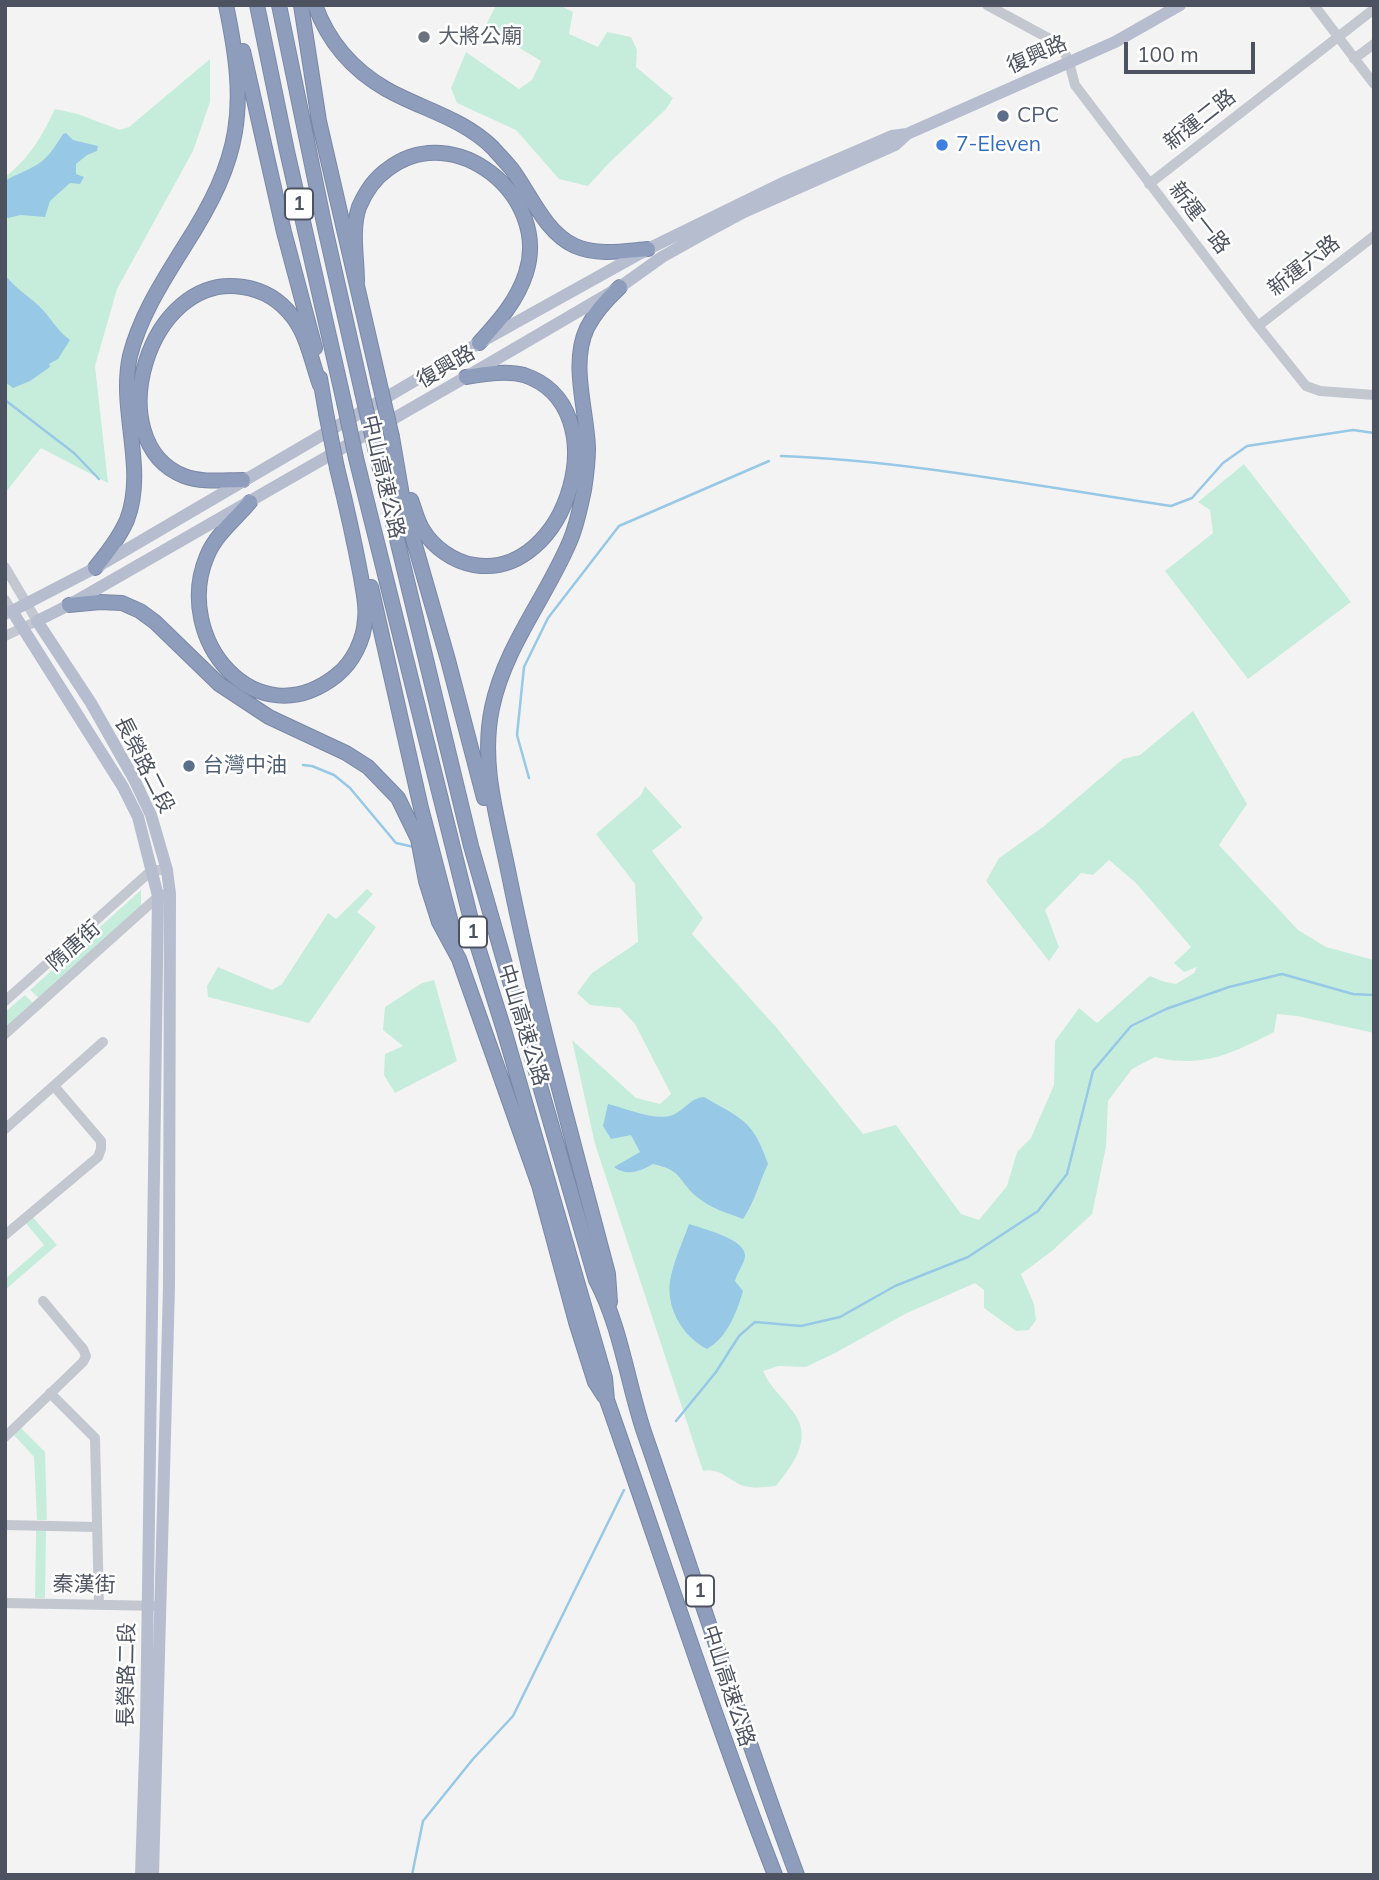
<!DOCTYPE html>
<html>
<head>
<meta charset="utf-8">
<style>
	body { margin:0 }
	#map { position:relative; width:1379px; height:1880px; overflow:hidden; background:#f4f3f3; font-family:Mulish,sans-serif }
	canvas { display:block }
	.frame { position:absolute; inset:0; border:7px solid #4c525f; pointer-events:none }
	.scale { position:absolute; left:1124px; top:42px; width:131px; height:32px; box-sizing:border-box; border:4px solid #4c525f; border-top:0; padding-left:9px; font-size:21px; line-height:24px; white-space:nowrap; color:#4c525f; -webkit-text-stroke:5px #fff; paint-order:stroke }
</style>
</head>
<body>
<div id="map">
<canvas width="1379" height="1880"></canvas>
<div class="frame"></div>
<div class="scale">100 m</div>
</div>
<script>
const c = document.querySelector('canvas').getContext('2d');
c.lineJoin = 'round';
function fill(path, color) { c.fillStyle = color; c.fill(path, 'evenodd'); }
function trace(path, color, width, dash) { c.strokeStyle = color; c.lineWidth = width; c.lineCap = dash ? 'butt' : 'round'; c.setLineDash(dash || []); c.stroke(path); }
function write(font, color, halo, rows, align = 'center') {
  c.font = font + ' Mulish,"Noto Sans TC",sans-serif'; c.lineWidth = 5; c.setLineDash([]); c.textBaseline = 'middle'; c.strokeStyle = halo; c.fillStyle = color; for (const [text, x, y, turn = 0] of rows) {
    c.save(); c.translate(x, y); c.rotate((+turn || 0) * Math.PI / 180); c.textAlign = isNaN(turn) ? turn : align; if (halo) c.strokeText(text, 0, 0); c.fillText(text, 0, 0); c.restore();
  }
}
const green = new Path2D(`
	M496,5H559L573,12L569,34L598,47L607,32L631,37L637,50L636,67L673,98L666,109L609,163L588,186L559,179L516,130L457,103L451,88L466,52L519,89L532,80L541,61L485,27Z
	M210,59V102L193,151L117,289L95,366L108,483L41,448L5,493V177C29,159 42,136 55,109L78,114L120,130L129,127Z
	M1244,464L1351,602L1248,679L1165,571L1213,533L1210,510L1198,502Z
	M1193,711L1247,804L1219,845L1298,930L1326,947L1374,960V1033L1297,1016L1277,1014L1274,1032C1233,1053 1202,1069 1155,1057L1132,1069L1108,1101L1106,1147L1092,1214L1052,1251L1021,1274L1034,1304L1036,1320L1029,1330L1016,1331L984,1308V1290L975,1283L905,1314L837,1352L806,1367L779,1366L763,1371C771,1389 786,1400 796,1416C812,1441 791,1467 776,1486C764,1487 752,1489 741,1485C728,1479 718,1467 703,1471L595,1144L572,1040L636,1098L660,1104L671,1094L635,1024L620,1008L590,1005L577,993L592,973L638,942L635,884L596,834L641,795L645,786L682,827L652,851L703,918L692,934L776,1027L863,1134L896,1125L961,1214L979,1220L1007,1186L1017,1152L1031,1138L1054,1085L1055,1041L1079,1008L1097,1023L1150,976L1162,981L1176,984L1194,973L1197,967L1184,972L1174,963L1191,947L1136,883L1109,860L1093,875L1081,873L1045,910L1059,947L1049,961L986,881L999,858L1043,827L1123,759L1140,755Z
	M367,889L373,894L357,912L376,927L309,1023L208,997L207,986L218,967L272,990L282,984L328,913L336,919Z
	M141,890V908L40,999L30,990Z
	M434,980L457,1061L395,1093L384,1075L385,1054L403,1046L383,1030L385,1007L422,983Z
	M25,995L34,1004L5,1030V1012Z
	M31,1215L57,1245L5,1290V1279L44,1245L24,1221Z
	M20,1427L45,1452L47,1520H37L34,1457L13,1434Z
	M36,1530L46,1531L45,1598H35Z`);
const water = new Path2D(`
	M66,133L73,140L98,146L97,151L87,155L76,164V174L84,177L80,184L70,183L50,201L45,217L21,215L8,218L5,215V181C14,175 22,173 31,168C47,161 54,148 63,134Z
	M5,275C15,288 27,295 39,306C50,316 57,331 70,340L58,359L49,364L50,367L30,381L13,388L5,382Z
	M704,1097C742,1119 753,1120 768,1164C759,1182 755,1202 743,1219C727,1213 710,1208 697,1197C676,1179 684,1171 653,1164C641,1171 627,1177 614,1167L640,1152L631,1135L611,1139L603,1126L608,1104C626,1108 657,1123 675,1114C686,1108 691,1098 704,1097Z
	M689,1224C703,1229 746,1239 745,1256C745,1262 737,1273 735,1281L743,1291C737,1312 727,1338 707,1349C681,1336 664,1304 671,1276C675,1258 683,1241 689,1224Z`);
const stream = new Path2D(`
	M5,400L74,453L99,479
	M781,456C912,461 1042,487 1171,506L1192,498L1223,463L1247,446L1353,430L1374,433
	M303,765L312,766L334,775L350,788L396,843L414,847
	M529,778L517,735L524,667L548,618L619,526L769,461
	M676,1421L716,1372L739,1336L755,1322L801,1326L840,1317L895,1286L968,1257L1038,1211L1067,1174L1093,1071L1131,1026L1166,1009L1229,987L1282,974L1353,994L1374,995
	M412,1875L423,1821L473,1759L513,1716L624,1490`);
const minor = new Path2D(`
	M987,5L1061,45L1069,62L1075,85L1258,326L1306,386L1320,391L1374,395
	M1314,5L1374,84
	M1354,59L1374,44
	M1149,184L1374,9
	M1258,326L1374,236
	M5,567L37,621L5,636
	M5,600L12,611L5,615
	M5,1001L152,870H167
	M5,1034L161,894
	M5,1129L103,1042
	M5,1235L98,1157L101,1149V1141L54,1086
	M50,1393L95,1438L99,1605
	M5,1437L83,1362L86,1356L83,1349L43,1301
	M5,1525L97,1527
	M5,1603L161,1606`);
const major = new Path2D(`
	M141,1875L146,1725L158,896L138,817L123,787L12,611L95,568L479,343L648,249L785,182L892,136L907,134L1115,42L1180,5
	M153,1875L169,1287L170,894L167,870L151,815L134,779L91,703L37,621L69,605L466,377L620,287L662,257L703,234L744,212L895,145L907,134`);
const highway = new Path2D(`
	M257,5L287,151L344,402
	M279,5L325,228L362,392
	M301,5L319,121L379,381
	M315,5C328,41 353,70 386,89C421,109 463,118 493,148C500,156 508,164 514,172C531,196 546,233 575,246C598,256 624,251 648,249
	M243,51L284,232L315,348
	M357,282C357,258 351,231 359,207C365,193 375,178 388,169C454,118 551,196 526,273C517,301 499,321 479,343
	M320,378L326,413
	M392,437L404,507L448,660L484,798
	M375,448L471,846L596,1280C621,1327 627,1381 644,1432C695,1579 742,1728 797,1875
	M356,458L477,944L504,1030L605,1378L607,1400C663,1559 714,1718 775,1875
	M243,480C224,480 202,483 184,476C98,442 148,271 243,287C263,290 279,299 292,316C307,334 312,363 320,385
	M411,500C415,510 417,521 423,530C433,547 454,562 474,565C567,581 620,407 524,375C507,370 484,374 466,377
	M250,502C236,519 216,534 207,556C172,638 256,740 337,675C353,662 364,640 365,619C367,605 363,591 361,577C354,540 346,504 337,468
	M95,568C107,553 119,538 127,520C147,468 118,410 130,356C140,316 163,281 184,247C242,157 248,110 226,5
	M371,587L421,808L456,942
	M69,605L100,602L122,603L140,611L155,622L219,684L269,717L346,753L368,767L398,798L418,839L426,881L439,922L459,959L539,1185L576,1322L595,1382L604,1396
	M610,1302L608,1274C573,1141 536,1009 509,875C498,819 480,765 492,708C505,646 546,598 570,541C577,525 580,508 584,490C586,477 588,462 588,448C587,411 570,364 587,328C595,312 607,299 620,287`);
const highwayBridge = new Path2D(`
	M379,381L392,437
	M362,392L375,448
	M344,402L356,458
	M326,413L337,468`);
const markers = [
	[424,37,7,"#6b7280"],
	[1003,116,7,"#5c6f8a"],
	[942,145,7,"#3f7fe0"],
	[189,766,7,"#5c6f8a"]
];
const shields = [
	[299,204,28],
	[473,932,28],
	[700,1591,28]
];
const shieldNames = [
	["1",299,204],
	["1",473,932],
	["1",700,1591]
];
const worshipNames = [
	["大將公廟",438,37]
];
const streetNames = [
	["復興路",1037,55,-24],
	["新運二路",1200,120,-38],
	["新運一路",1199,218,52],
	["新運六路",1304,266,-38],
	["復興路",446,367,-30],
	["中山高速公路",383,477,77],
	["長榮路二段",144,765,63],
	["隋唐街",74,946,-42],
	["中山高速公路",523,1025,73],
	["秦漢街",84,1585,1],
	["長榮路二段",127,1675,-89],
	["中山高速公路",728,1686,72]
];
const serviceNames = [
	["CPC",1017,116],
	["台灣中油",203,766]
];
const shopNames = [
	["7-Eleven",956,145]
];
fill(green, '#c6eddc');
fill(water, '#97c8e6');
trace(stream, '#97c8e6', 2.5);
trace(highway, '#7a88a8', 16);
trace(minor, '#c2c7d0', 10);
trace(major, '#b5bdce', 12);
trace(highway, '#8f9dbc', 14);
trace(highwayBridge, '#7a88a8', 16, []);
trace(highwayBridge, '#8f9dbc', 14);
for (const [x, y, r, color] of markers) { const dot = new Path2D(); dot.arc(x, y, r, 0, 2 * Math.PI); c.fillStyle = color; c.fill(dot); trace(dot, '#fff', 2.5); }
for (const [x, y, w] of shields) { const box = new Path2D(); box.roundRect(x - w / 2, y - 15.5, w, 31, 5); c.fillStyle = '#fff'; c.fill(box); trace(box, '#4c525f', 2); }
write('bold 19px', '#4c525f', null, shieldNames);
write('21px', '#5b616d', '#fff', worshipNames, 'left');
write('21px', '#4c525f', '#fff', streetNames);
write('21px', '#4e5e75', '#fff', serviceNames, 'left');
write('21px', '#366cbe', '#fff', shopNames, 'left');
</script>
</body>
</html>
